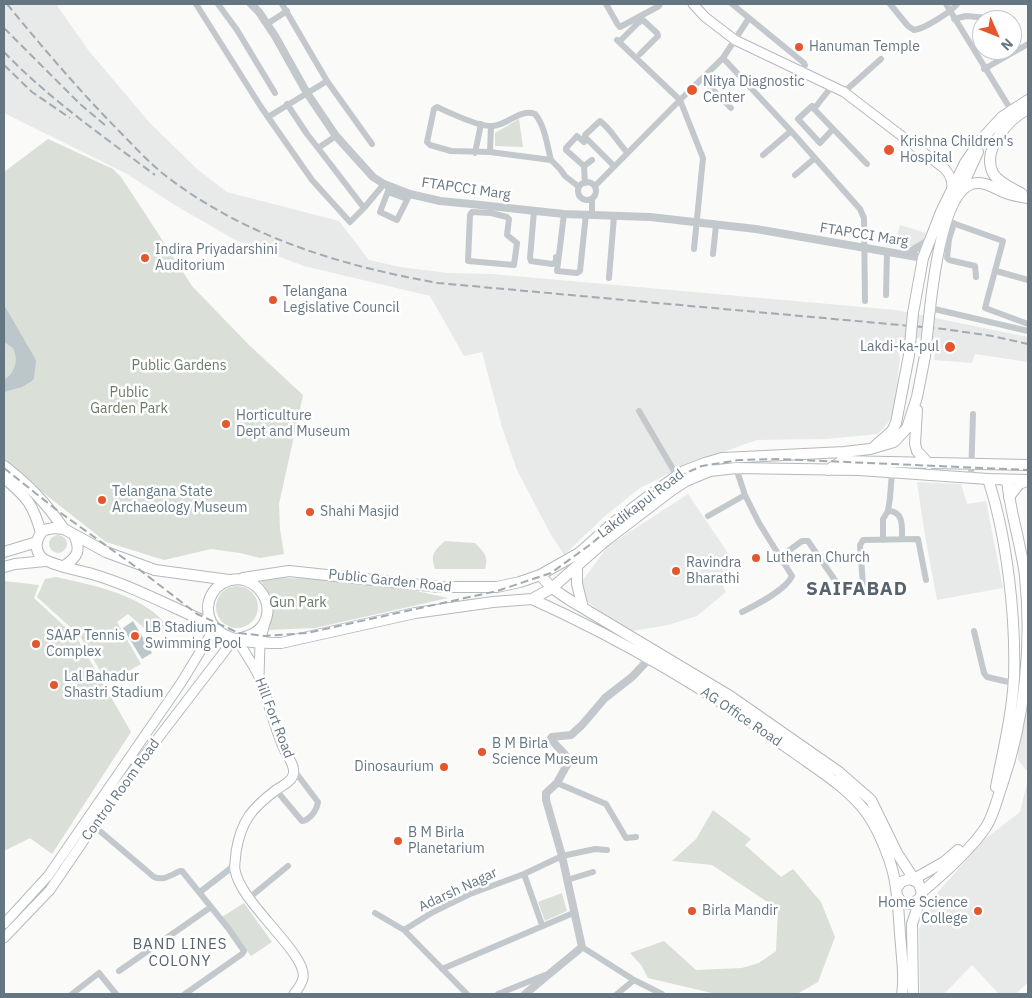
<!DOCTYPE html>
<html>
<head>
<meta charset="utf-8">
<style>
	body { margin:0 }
	#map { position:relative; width:1032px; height:998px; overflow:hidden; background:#fafaf8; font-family:"IBM Plex Sans",sans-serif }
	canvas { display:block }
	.frame { position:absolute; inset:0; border:5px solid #657683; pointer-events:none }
	.north { position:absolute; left:972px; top:10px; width:50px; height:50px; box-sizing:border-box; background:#fff; border:1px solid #c1c8cd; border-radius:50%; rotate:134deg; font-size:14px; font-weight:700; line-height:20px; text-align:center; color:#657683 }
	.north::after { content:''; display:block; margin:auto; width:18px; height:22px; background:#e4572e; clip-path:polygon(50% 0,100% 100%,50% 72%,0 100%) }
</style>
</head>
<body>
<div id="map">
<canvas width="1032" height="998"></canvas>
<div class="frame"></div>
<div class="north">N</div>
</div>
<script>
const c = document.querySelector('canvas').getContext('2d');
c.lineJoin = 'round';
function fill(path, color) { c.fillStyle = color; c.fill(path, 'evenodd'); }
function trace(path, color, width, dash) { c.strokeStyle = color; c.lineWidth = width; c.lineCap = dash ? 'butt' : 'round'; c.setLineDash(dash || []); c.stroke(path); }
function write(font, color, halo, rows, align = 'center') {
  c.font = font + ' "IBM Plex Sans",sans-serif'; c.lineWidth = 5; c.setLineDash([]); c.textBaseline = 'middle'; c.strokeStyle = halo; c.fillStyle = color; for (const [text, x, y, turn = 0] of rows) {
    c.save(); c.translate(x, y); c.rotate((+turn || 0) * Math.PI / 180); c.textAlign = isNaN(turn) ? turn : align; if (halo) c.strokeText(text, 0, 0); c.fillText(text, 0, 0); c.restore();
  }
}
const built = new Path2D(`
	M4,4H56L89,51L149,122L197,169L227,192L339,221L369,260L400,267L448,273L492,274L896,310L1028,337V362L975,354L972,363L934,360L936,338H897L900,358L893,417L878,434L826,439L757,440L689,464L640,488L605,516L564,555L550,533L517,470L502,427L482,352L464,356L430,296L304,266L237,241L173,204L127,174L4,113Z
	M900,225L926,233L922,244L914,247L895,242Z
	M917,482L961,484L967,504L986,501L1003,588L937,600L925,536Z
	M688,494L736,565L718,577L726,592L697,616L668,625L633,631L613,621L588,602L581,593L580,584L608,546Z
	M1028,677V772L1018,760V752Z
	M1028,779V982L1016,994H999L972,965L944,994H920L919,929L937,893L986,838L1020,812Z`);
const green = new Path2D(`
	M519,119L523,147L495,146V133Z
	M48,139L113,169L121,177L148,218L192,286L249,345L303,395L279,504L280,529L284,554L260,558L240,553L211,549L164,560L106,542L4,462V172Z
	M49 544a9 9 0 1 1 18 0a9 9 0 1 1-18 0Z
	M445,541L475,543C484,552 489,557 485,569H435C430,554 434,551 445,541Z
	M56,577C87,584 125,591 152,611C159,616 165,624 172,630L152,635L128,614L117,622L141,664L107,683L80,636L37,597L45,579Z
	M276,578L336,579L412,590L448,598L315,628L267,630C274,608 274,599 260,580Z
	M4,581L39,585L34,598L77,638L131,732L52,854L30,838L4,851Z
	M216 607a21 21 0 1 1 42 0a21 21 0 1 1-42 0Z
	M713,810L751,839L745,845L781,877L793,869L821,902L835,937L818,982L797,994H716L648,978L641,965L630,953L664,941L696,970L742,968L759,963L776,951L778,909L712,865L672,861L696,839Z
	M562,893L567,911L545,921L538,902Z
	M244,903L272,942L251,956L222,917Z`);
const water = new Path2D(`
	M4,305L36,360L34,378L32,381L22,387L4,392V380C15,373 19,360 13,348L4,342Z
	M133,621L152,653L142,659L123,628Z`);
const minor = new Path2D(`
	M196,4L261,107L312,180L350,222L364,208
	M218,4L237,30L275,93
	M282,4L327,81L372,144
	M606,4L618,25L620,27L659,6L660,4
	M732,4L804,63L805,65L801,72
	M890,4L908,26L914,30C924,29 951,12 957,4
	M946,4L1011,110
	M954,19L966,16L1013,20
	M267,24L287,11
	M617,40L680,100L703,158L694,249
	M619,42L638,23L643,20L657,33L658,36L640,54
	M723,58L791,131L860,209L864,218L865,301
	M984,69L1028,44
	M702,79L731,108
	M832,86L814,109L812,106L798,119L820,143L833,129
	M844,92L881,59
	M287,104L307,134L318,148L336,136
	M814,109L867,164
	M268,117L327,81
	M584,142L577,136L566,148V150L584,166L585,183
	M318,148L364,208L384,184
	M490,152L491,126
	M475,153L481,124
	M763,155L791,131
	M551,160C547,145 545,126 535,114C519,108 506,127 490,126C477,126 450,113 437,107L434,109L427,142L430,145L451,151L490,152L551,160L560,169L565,176L579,187
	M584,166L592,160
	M614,166L585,137V135L600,121C612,130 617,142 627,152
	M795,175L815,158
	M578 191a9 9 0 1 1 18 0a9 9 0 1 1-18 0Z
	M390,186L380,212L397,220L410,194
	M595,186L680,100L723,58L749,18
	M388,192L407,199
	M534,211L530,258L531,261L552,264L556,262V257
	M491,213L472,212L470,215L468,261L514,265L517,243L507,235L509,219L507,217L491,213V206
	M564,214L557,271L577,273L580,271L586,214
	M592,214V199
	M947,221L1003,241L985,308L1028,324
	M954,223L949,239L947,258L949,260L975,266L976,277
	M713,254L716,225
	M996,271L1028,280
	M609,278L614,216
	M886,295L887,251
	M930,308L1028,331
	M639,411L677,476
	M736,468L745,495L759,523L792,576C786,590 756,605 742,612
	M971,478L973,414
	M888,511C904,511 902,527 902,539
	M708,516L745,495
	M883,540V519L888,511L890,498L892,472
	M780,557L802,541H808L839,586
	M863,585L860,545L863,540L918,539L926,580
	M974,631L984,673L987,677L1013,683
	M557,783L606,804L626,838L636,837
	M276,790L302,821C310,820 317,810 318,802L293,769
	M94,826L154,877C164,881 171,875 180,871H182L228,928L244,951L242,954L185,994
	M524,874L542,925
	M567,880L593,872
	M200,892L235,865
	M249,898L288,866
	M375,913L404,930
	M582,947L634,980L662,994
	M442,969L571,914L574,911
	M119,971L211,907
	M72,994L99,973L116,994
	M467,994L404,930L433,912L470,894L524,874L562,856L595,849L607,850
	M498,994L545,975
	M617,994L634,980`);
const tertiary = new Path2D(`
	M251,4L259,12L275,36L307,93L336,136L373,177L384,184L410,194L440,201L471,204L564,214L650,217L756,229L923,258
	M907,254L930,240
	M525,994L582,947L562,856L546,800V793L557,783L569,761C566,752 555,747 551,738L552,737L571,735L582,725L605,698L632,677L649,659`);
const secondary = new Path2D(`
	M693,4L705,17L735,40L844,92L945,169C951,176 952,181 952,190
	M237,639C244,652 254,665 260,679C269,702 274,728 285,751C288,758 296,766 293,775C291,782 282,786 276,790C252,808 241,821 236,852C236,858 234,864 235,870C240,903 308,954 303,978C302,984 298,989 294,994
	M259,677L260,643L265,623
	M4,924L48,876L181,683L214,629
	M4,938L50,890L116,793L234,639`);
const primary = new Path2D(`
	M988,479C1007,537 1016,617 1014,678C1012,715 1003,751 996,787
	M4,552L37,542
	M4,567L15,564L45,561
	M914,879L944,862L958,850
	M922,892C941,876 972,848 986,827C994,814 997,799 1002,785C1025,719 1032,646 1025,576C1021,544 1010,512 1007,480`);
const trunk = new Path2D(`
	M960,191L978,152
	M1022,194C1013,188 998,183 993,173C981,149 1009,119 1028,109
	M913,313L923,258L941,212L965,163L980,141L1002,117L1028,100
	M929,317C932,291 942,184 977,183C987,182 997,190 1006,193C1013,196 1021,197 1028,198
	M917,410L915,444L917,451L929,464
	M875,446L892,431L896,423L909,355
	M4,466C29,485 46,503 64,529
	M828,470L842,461L1028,465
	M4,478C27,497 33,504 41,533
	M1009,497L1019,484L1027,481
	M64,566C78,557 81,550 74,535
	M577,568V584L583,608
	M540,575L552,588L568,599L730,696L839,772L871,800L897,853L914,879
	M243,578L289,571L440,587H497L520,582L540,575L579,553L613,523L650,495L684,471L705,463L722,458L744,457L844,452L870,449L894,442L907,428L917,397L925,356
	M532,599C625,641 713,693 796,754C820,771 851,790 868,815C880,833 894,866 896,889C899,907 899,926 901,945C902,961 905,979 902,994
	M211,624C171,607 133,586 92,574C81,571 47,564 41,557C34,549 36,537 44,530L54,528L64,529L106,552L155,570L229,580
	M238,639C244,637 251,636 256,632C284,612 256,566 223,583C214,588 208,598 208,608C208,644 256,643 281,643L415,613L493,602L532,599L552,588L604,542L672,490L686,481L710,471L736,468L859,470L988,479L1028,480
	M896,889L901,882L909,879L918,882L922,892L920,898L912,904L902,903L897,896
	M913,994L912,924L922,894`);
const rail = new Path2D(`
	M7,4C42,47 78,89 117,129C133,145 148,162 166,176C245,237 342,266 438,283L944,329L992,336L1028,344
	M4,28L80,104L105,125
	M4,52C48,98 104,137 155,175
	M4,65L32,92L70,118
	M4,468L58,511L136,567L197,614L239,633L265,636L307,633L497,591L551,573L591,544L663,483L702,466L739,460L778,459L1028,470`);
const trunkBridge = new Path2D(`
	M909,355L913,313
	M925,356L929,317`);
const markers = [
	[799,47,5,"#e4572e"],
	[692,90,6,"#e4572e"],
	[889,150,6,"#e4572e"],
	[145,258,5,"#e4572e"],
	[273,300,5,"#e4572e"],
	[950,347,6,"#e4572e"],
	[226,424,5,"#e4572e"],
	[102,500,5,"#e4572e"],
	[310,512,5,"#e4572e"],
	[756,558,5,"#e4572e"],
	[676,571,5,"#e4572e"],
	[135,636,5,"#e4572e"],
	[36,644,5,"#e4572e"],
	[54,685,5,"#e4572e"],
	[482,752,5,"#e4572e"],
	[444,767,5,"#e4572e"],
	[398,841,5,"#e4572e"],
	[692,911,5,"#e4572e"],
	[978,911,5,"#e4572e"]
];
const poiNames = [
	["Hanuman Temple",809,47],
	["Nitya Diagnostic",703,82],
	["Center",703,98],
	["Krishna Children's",900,142],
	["Hospital",900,158],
	["Indira Priyadarshini",155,250],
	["Auditorium",155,266],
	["Telangana",283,292],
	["Legislative Council",283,308],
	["Lakdi-ka-pul",939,347,"right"],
	["Horticulture",236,416],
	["Dept and Museum",236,432],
	["Telangana State",112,492],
	["Archaeology Museum",112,508],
	["Shahi Masjid",320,512],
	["Lutheran Church",766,558],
	["Ravindra",686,563],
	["Bharathi",686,579],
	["LB Stadium",145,628],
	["Swimming Pool",145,644],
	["SAAP Tennis",46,636],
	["Complex",46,652],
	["Lal Bahadur",64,677],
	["Shastri Stadium",64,693],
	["B M Birla",492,744],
	["Science Museum",492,760],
	["Dinosaurium",434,767,"right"],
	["B M Birla",408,833],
	["Planetarium",408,849],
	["Home Science",968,903,"right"],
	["College",968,919,"right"],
	["Birla Mandir",702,911]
];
const streetNames = [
	["FTAPCCI Marg",466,189,8],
	["FTAPCCI Marg",864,235,9],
	["Lakdikapul Road",641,504,-37],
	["Public Garden Road",390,581,6],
	["AG Office Road",741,717,34],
	["Hill Fort Road",274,718,69],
	["Control Room Road",121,790,-54],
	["Adarsh Nagar",458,890,-25]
];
const parkNames = [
	["Public Gardens",179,366],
	["Public",129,393],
	["Garden Park",129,409],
	["Gun Park",298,603]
];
const neighbourhoodNames = [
	["BAND LINES",180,945],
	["COLONY",180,962]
];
const districtNames = [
	["SAIFABAD",857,590]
];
fill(built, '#e8e9e9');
fill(green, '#dadfd7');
fill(water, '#bbc7cb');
trace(secondary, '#b3babf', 11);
trace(primary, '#b5babe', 12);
trace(trunk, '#b4b9bd', 12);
trace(minor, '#c3c8cc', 6);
trace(tertiary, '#c3c8cc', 8);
trace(secondary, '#fff', 9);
trace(primary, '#fff', 10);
trace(trunk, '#fff', 10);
trace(rail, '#a2aab0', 2, [8, 4]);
trace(trunkBridge, '#b4b9bd', 12, []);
trace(trunkBridge, '#fff', 10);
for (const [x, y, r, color] of markers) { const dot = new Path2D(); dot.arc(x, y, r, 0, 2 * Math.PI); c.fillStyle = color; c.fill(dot); trace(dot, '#fff', 2); }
write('14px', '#657683', '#fff', poiNames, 'left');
write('14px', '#657683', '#fff', streetNames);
write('14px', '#687a64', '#fff', parkNames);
c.letterSpacing = '1px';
write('15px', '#57646e', '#fff', neighbourhoodNames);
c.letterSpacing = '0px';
c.letterSpacing = '1px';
write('bold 19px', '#57646e', '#fff', districtNames);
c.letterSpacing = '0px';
</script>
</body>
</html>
